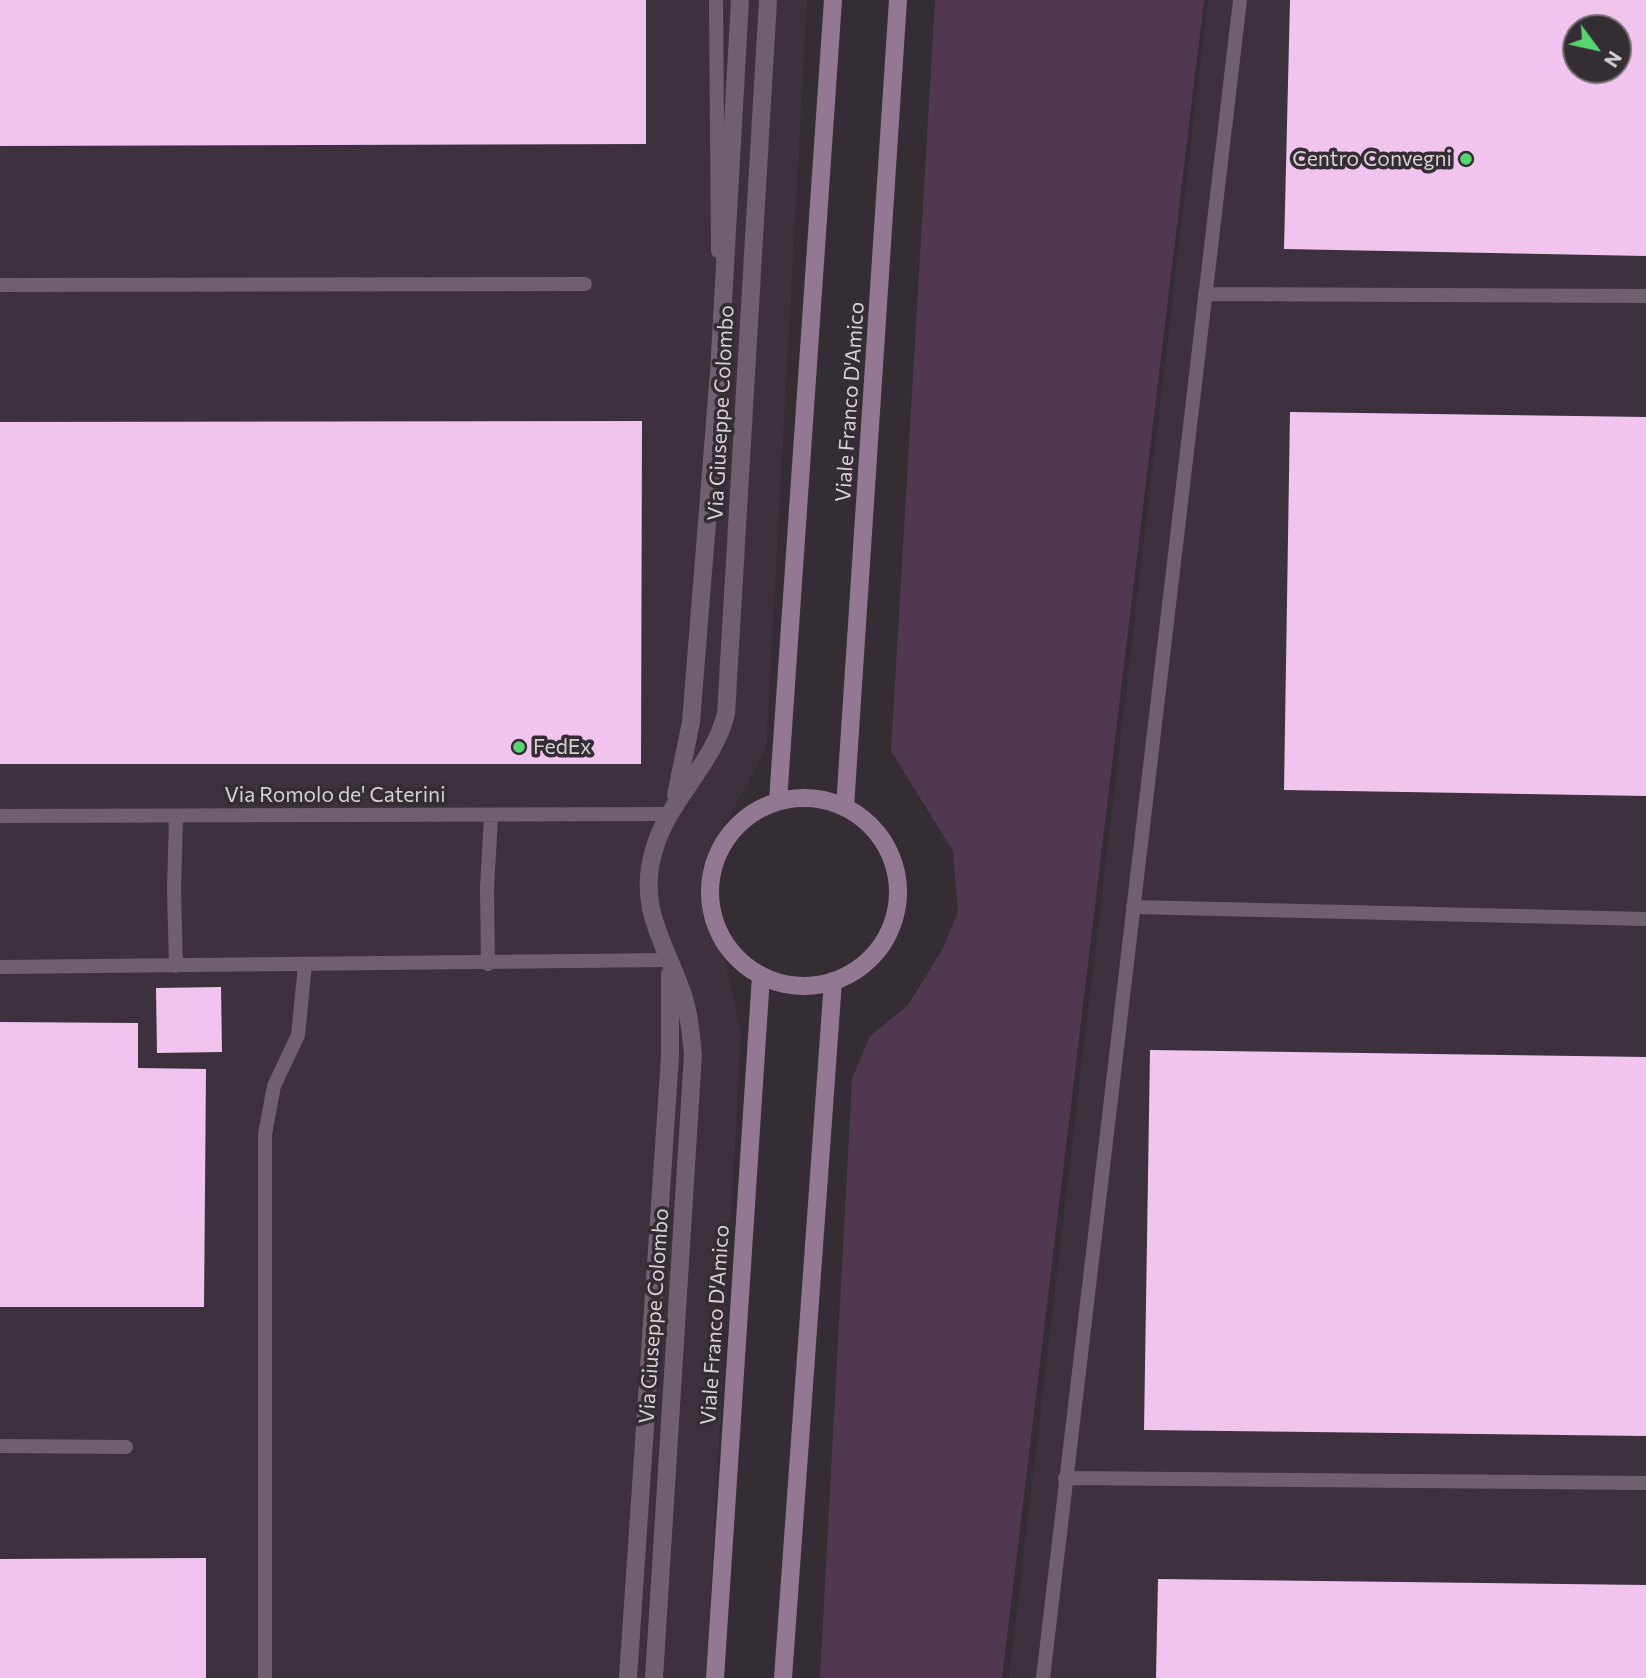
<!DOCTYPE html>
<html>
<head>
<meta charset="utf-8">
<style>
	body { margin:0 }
	#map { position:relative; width:1646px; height:1678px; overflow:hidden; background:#352d34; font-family:Commissioner,sans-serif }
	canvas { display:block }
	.north { position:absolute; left:1562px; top:14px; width:70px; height:70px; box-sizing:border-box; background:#352d34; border:2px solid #756e74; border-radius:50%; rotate:123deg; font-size:19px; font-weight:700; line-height:28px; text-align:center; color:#d6d0d5 }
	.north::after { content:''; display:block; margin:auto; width:24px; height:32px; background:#57d570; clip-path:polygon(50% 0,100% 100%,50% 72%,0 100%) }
</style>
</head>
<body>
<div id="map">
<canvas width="1646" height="1678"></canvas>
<div class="north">N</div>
</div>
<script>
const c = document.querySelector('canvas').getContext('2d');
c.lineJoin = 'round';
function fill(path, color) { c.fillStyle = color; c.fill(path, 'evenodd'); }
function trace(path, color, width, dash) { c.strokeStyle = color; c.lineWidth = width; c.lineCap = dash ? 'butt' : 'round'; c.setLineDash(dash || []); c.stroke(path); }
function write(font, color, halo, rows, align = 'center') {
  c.font = font + ' Commissioner,sans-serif'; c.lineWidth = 7; c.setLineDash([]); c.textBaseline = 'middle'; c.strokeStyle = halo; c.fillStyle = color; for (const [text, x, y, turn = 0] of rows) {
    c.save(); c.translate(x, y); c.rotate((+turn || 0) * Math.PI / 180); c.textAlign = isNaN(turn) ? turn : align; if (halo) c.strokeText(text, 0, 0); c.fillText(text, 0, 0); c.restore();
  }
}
const built = new Path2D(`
	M0,0H807L766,748L723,829L707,871L709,918L726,966L741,1032L706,1678H0Z
	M1208,0H1646V1678H1009ZM1576,28H1618V70H1576Z`);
const green = new Path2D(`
	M935,0H1204L1002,1678H820L852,1079L870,1036L908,1005L942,950L958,912L953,851L891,751Z`);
const building = new Path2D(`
	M0,0H646V144L0,146Z
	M1290,0H1646V256L1284,249ZM1576,28H1618V70H1576Z
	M1290,412L1646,417V796L1284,790Z
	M642,421L641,764H0V422Z
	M221,987L222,1052L157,1053L156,988Z
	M0,1022L138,1023V1068L206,1069L204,1307H0Z
	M1150,1050L1646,1057V1436L1144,1430Z
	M206,1558V1678H0V1559Z
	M1158,1579L1646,1585V1678H1156Z`);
const lane = new Path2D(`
	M716,0L718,251
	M0,285L585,284
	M1205,294L1646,296
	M0,816L671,814
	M176,816L174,889L176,966
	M1133,907L1646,919
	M488,964L487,888L491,817
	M0,967L669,960
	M0,1446L126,1447
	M1065,1478L1646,1483
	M265,1678V1134L274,1086L298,1035L305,965
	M1043,1678L1240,0`);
const street = new Path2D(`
	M676,795L691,722L719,372L740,0
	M628,1678L670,1057V974
	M654,1678L693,1055C691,1034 689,1012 682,992C664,941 637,907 654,850C668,800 713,765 726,714L768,0`);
const secondary = new Path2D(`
	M710 892a94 94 0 1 1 188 0a94 94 0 1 1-188 0Z
	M778,801L833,0
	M845,807L898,0
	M715,1678L761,976
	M783,1678L833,981`);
const markers = [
	[1466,159,7,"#57d570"],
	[519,747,7,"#57d570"]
];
const poiNames = [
	["Centro Convegni",1452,159],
	["FedEx",533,747,"left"]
];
const streetNames = [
	["Viale Franco D'Amico",850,402,-86],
	["Via Giuseppe Colombo",721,413,-87],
	["Via Romolo de' Caterini",335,795],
	["Via Giuseppe Colombo",654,1316,-86],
	["Viale Franco D'Amico",715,1325,-86]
];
fill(built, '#3e313e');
fill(green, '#523751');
fill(building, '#f0c4ef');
trace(lane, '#705f6f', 14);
trace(street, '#705f6f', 18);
trace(secondary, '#947893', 18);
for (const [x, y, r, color] of markers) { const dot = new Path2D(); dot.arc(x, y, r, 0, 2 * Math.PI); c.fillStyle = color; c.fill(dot); trace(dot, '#352d34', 2.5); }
write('21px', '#d6d0d5', '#352d34', poiNames, 'right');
write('21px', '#d6d0d5', '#352d34', streetNames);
</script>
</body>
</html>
